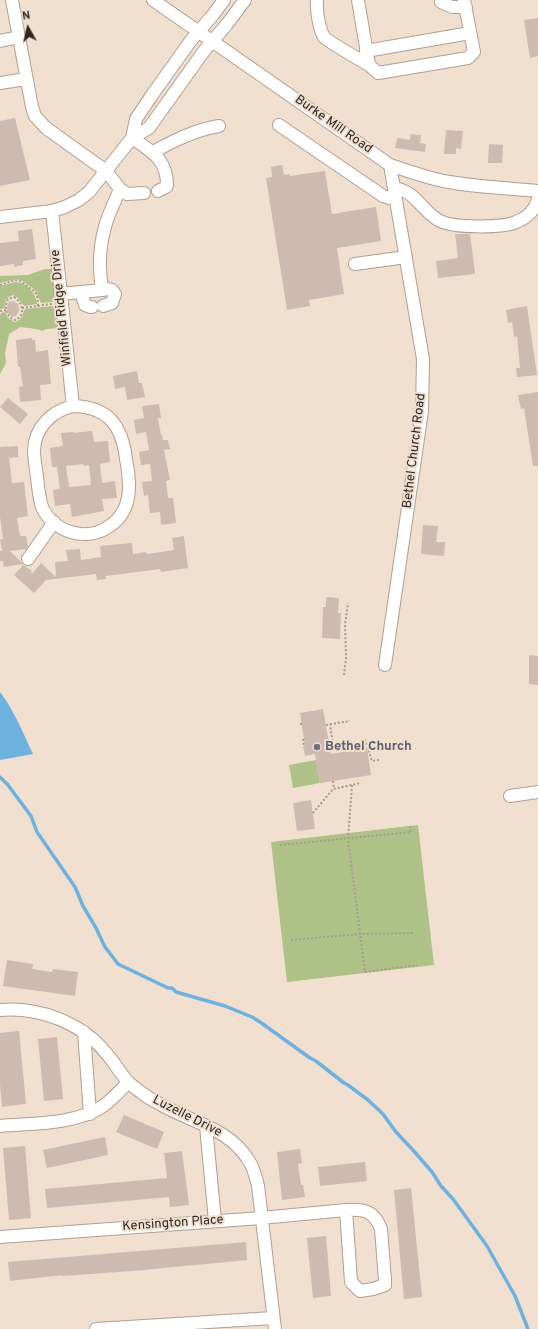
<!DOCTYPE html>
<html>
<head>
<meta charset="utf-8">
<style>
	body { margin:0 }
	#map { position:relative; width:538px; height:1329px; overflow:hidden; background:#f1dfd0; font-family:Overpass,sans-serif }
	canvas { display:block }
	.north { position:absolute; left:8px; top:8px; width:40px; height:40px; -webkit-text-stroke:3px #f1dfd0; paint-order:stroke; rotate:352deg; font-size:11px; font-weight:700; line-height:16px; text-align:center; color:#2d2721 }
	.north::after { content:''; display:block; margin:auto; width:14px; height:18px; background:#2d2721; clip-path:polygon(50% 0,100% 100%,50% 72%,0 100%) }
</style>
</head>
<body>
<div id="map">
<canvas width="538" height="1329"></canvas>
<div class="north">N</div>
</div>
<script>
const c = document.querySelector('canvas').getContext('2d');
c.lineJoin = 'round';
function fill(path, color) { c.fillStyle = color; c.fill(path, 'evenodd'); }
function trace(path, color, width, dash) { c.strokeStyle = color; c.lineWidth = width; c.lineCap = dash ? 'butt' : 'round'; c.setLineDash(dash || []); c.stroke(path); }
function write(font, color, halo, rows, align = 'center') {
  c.font = font + ' Overpass,sans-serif'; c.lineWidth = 4; c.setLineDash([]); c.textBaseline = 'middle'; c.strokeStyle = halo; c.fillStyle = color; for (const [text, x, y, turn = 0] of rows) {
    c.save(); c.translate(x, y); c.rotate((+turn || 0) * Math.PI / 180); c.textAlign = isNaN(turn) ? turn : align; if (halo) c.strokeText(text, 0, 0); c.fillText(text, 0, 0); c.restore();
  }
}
const green = new Path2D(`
	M45,269H52L55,299L52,302L41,303L35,290L21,280L16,279L0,283V276L28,275Z
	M16,282C27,283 36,293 37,304L24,306L18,298L13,295C6,297 4,302 5,308L0,309V286Z
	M52,306L56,308L59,328L46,329L42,331C36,328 27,328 20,327L9,334L5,353L6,363L0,374V316L1,313L5,312L8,318L14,322C22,321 22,315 25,309Z
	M316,760L320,783L293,788L289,765Z
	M418,825L434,965L287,982L271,842Z`);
const water = new Path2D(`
	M0,692C14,710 23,733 33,754L0,760Z`);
const stream = new Path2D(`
	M0,777L8,785L31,816L37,832L75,887L83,906L96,928L105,947L118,964L168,988H172L176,992L225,1006L252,1017L260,1022L310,1058L316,1061L344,1083L348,1085L368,1100L383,1114L396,1132L412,1149L432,1172L441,1186L453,1199L487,1246L515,1296L528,1329`);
const building = new Path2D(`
	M538,18V56L530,58L524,20Z
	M15,118L30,180L0,186V121Z
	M446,130L463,131L461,149L456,148V154H444Z
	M411,134L421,135L420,143L426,144L425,152L395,148L397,138L410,140Z
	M489,144L503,145L502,163H488Z
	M282,165L284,175L290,174V176L325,171L332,214L376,207L381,241L337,248L344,294L309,300L310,306L287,310L266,178L272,177L271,167Z
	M32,229L36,259L23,261V265L14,267V264L0,266V243L19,241L18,231Z
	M455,234H470L475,274L438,278L436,261L458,258Z
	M13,301L18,304L19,311L16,316L12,317L8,313L7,306L9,302Z
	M527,306L537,375L517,377L516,368H520L517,336L514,337L512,322L508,323L506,310Z
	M32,338V340H35L36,352L48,350L51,384L40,385L41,400L20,402L19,387L23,386L20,367H18L16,340Z
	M137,371L139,383H142L145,397L127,400L125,387L115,389L113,376Z
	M538,392V466H533L524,408L521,409L518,395Z
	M8,398L28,414L20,424L0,407Z
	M159,404L161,418H158L161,435H162L163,440H168L170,449L164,450L170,480L166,481L168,498H173L176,523L161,525L160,512L150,513L148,495L144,496L142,482L152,481L150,464L141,465L139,452L149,450L146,432L136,434L134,420L144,418L142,406Z
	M92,431L94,442L108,441L110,462L100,464L102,483L115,481L117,498L102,499L104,511L72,517L70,504L55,506L53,490L60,489L57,467H52L50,448L63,446L61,433L74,432V433ZM83,464L84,466L89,465L91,485L69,487L66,466Z
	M18,446V457L9,458L12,483L24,482L28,516L17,518L20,536H26L28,546L26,549L10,551L23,564L4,567L3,561H0V551H2L0,539H3L0,517V447Z
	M423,525L438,526L436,542H445L444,556L421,554Z
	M184,536L188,568L161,572L160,569L106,576V579L97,580L96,574L46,580L34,593L14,575L23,565L31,570L32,574L41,563L56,577L55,562L68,561L66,550L80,549L81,560L101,557L100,546L132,543L133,554L146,552L147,554L174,550L172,538Z
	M326,597L339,598L338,613H341L340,639L322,638L323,607H326Z
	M529,655L538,656V685L529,684Z
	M323,709L331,754L367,748L371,775L320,783L315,754L305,756L303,746H305L300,713Z
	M311,800L315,829L297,831L293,803Z
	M7,960L33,964L32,969L52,972L53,969L78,972L75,996L3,986Z
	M19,1031L26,1104L2,1107L0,1084V1033Z
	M57,1037L63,1099L44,1101L38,1039Z
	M124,1115L164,1132L157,1149L116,1132Z
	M105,1137L108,1155L47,1168L43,1150Z
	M25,1146L31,1218L9,1220L3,1148Z
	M300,1149L302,1163L298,1164L301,1185H303L305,1197L282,1200L277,1152Z
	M182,1151L189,1205L170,1207L169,1197L47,1208L45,1189L167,1178L164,1153Z
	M365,1162L367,1181L320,1186L318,1167Z
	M411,1188L422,1297L404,1299L394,1190Z
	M326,1236L331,1296L313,1298L307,1238Z
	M246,1242L247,1260L133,1271L62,1276V1275L10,1281L8,1262Z`);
const path = new Path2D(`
	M0,285L15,280L20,281L34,291L37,295L38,306
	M14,297C23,302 26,316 15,320C6,317 4,307 8,299Z
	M22,308L52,304
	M0,311L6,310
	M344,675L346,658L345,625L348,603
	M300,724H302
	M326,725L350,721
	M303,739L304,746
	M365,739L372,761L379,760
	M329,746L333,745L330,724
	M333,781L334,789
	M352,785L348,839L365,972L417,965
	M313,813L333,789L361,783
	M280,845L411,832L410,826
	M291,940L360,934L415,933`);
const minor = new Path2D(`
	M12,0L32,107L35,116L46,128L106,171L120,189C115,202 108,214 105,227C99,247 99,270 102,290L60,294
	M153,0L390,165C408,171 425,177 443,181C475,187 506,188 538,191
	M317,0C316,9 319,29 324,37C328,42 361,60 369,65L358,0
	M441,0V2L452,7H466
	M0,41L19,37
	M366,51L470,33
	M369,65L378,73L468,58L474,52L464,0
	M0,83L26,79
	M279,125L383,196L396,200
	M132,138L149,128L204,51L227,24L245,0
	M132,138C151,151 167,159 167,185L166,187L158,191
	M153,152C175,140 195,130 219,126
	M394,187C399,189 406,191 411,195C421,203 428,215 440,221C454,228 502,228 516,222C527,218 535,210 538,199
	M120,189L127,194L144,193
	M52,211L73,406
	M0,217L52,211L65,207L79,200L89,192L132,138L136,119L152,95L192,39L213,15L224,0
	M355,264L406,257
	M102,290L108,289L112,290L115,294L112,303L103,306
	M81,292L85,305L90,307H92
	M73,406C109,407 122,426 126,459C128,468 129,477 129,486C129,503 123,518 108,527C86,542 53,532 42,507C39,498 38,486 37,477C36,468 34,459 34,450C35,427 52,411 73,406Z
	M28,559L54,522
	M385,665L422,411L423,359L390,165
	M510,796L538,792
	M0,1010C39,1007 81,1022 106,1053C114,1062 120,1073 128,1082C132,1086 138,1090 142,1093C147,1097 152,1100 158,1103C189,1122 229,1127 249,1161C254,1168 256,1178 258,1186L275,1329
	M84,1032L90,1114
	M0,1126C33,1123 75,1125 103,1106C112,1100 120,1090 128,1083
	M206,1126L215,1221
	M0,1237L261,1218L346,1210C363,1209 374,1210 381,1229L385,1280V1285L373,1289L360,1291L351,1282L346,1210
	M96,1329L273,1318`);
const markers = [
	[317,747,4,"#6b7280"]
];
const streetNames = [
	["Burke Mill Road",333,125,35],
	["Winfield Ridge Drive",62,308,-96],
	["Bethel Church Road",415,451,-83],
	["Luzelle Drive",187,1117,27],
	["Kensington Place",173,1224,-4]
];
const worshipNames = [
	["Bethel Church",325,747]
];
fill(green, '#aec187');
fill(water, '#6db2df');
trace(stream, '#6db2df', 3.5);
fill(building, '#cfbab0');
trace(minor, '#b0a092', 14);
trace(path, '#a79a8e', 2, [2, 2]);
trace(minor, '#fff', 12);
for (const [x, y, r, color] of markers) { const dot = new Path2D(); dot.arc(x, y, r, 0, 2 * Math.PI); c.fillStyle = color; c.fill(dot); trace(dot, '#f1dfd0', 1.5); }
write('13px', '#2d2721', '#f1dfd0', streetNames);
write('bold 13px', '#5b616d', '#f1dfd0', worshipNames, 'left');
</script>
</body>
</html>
